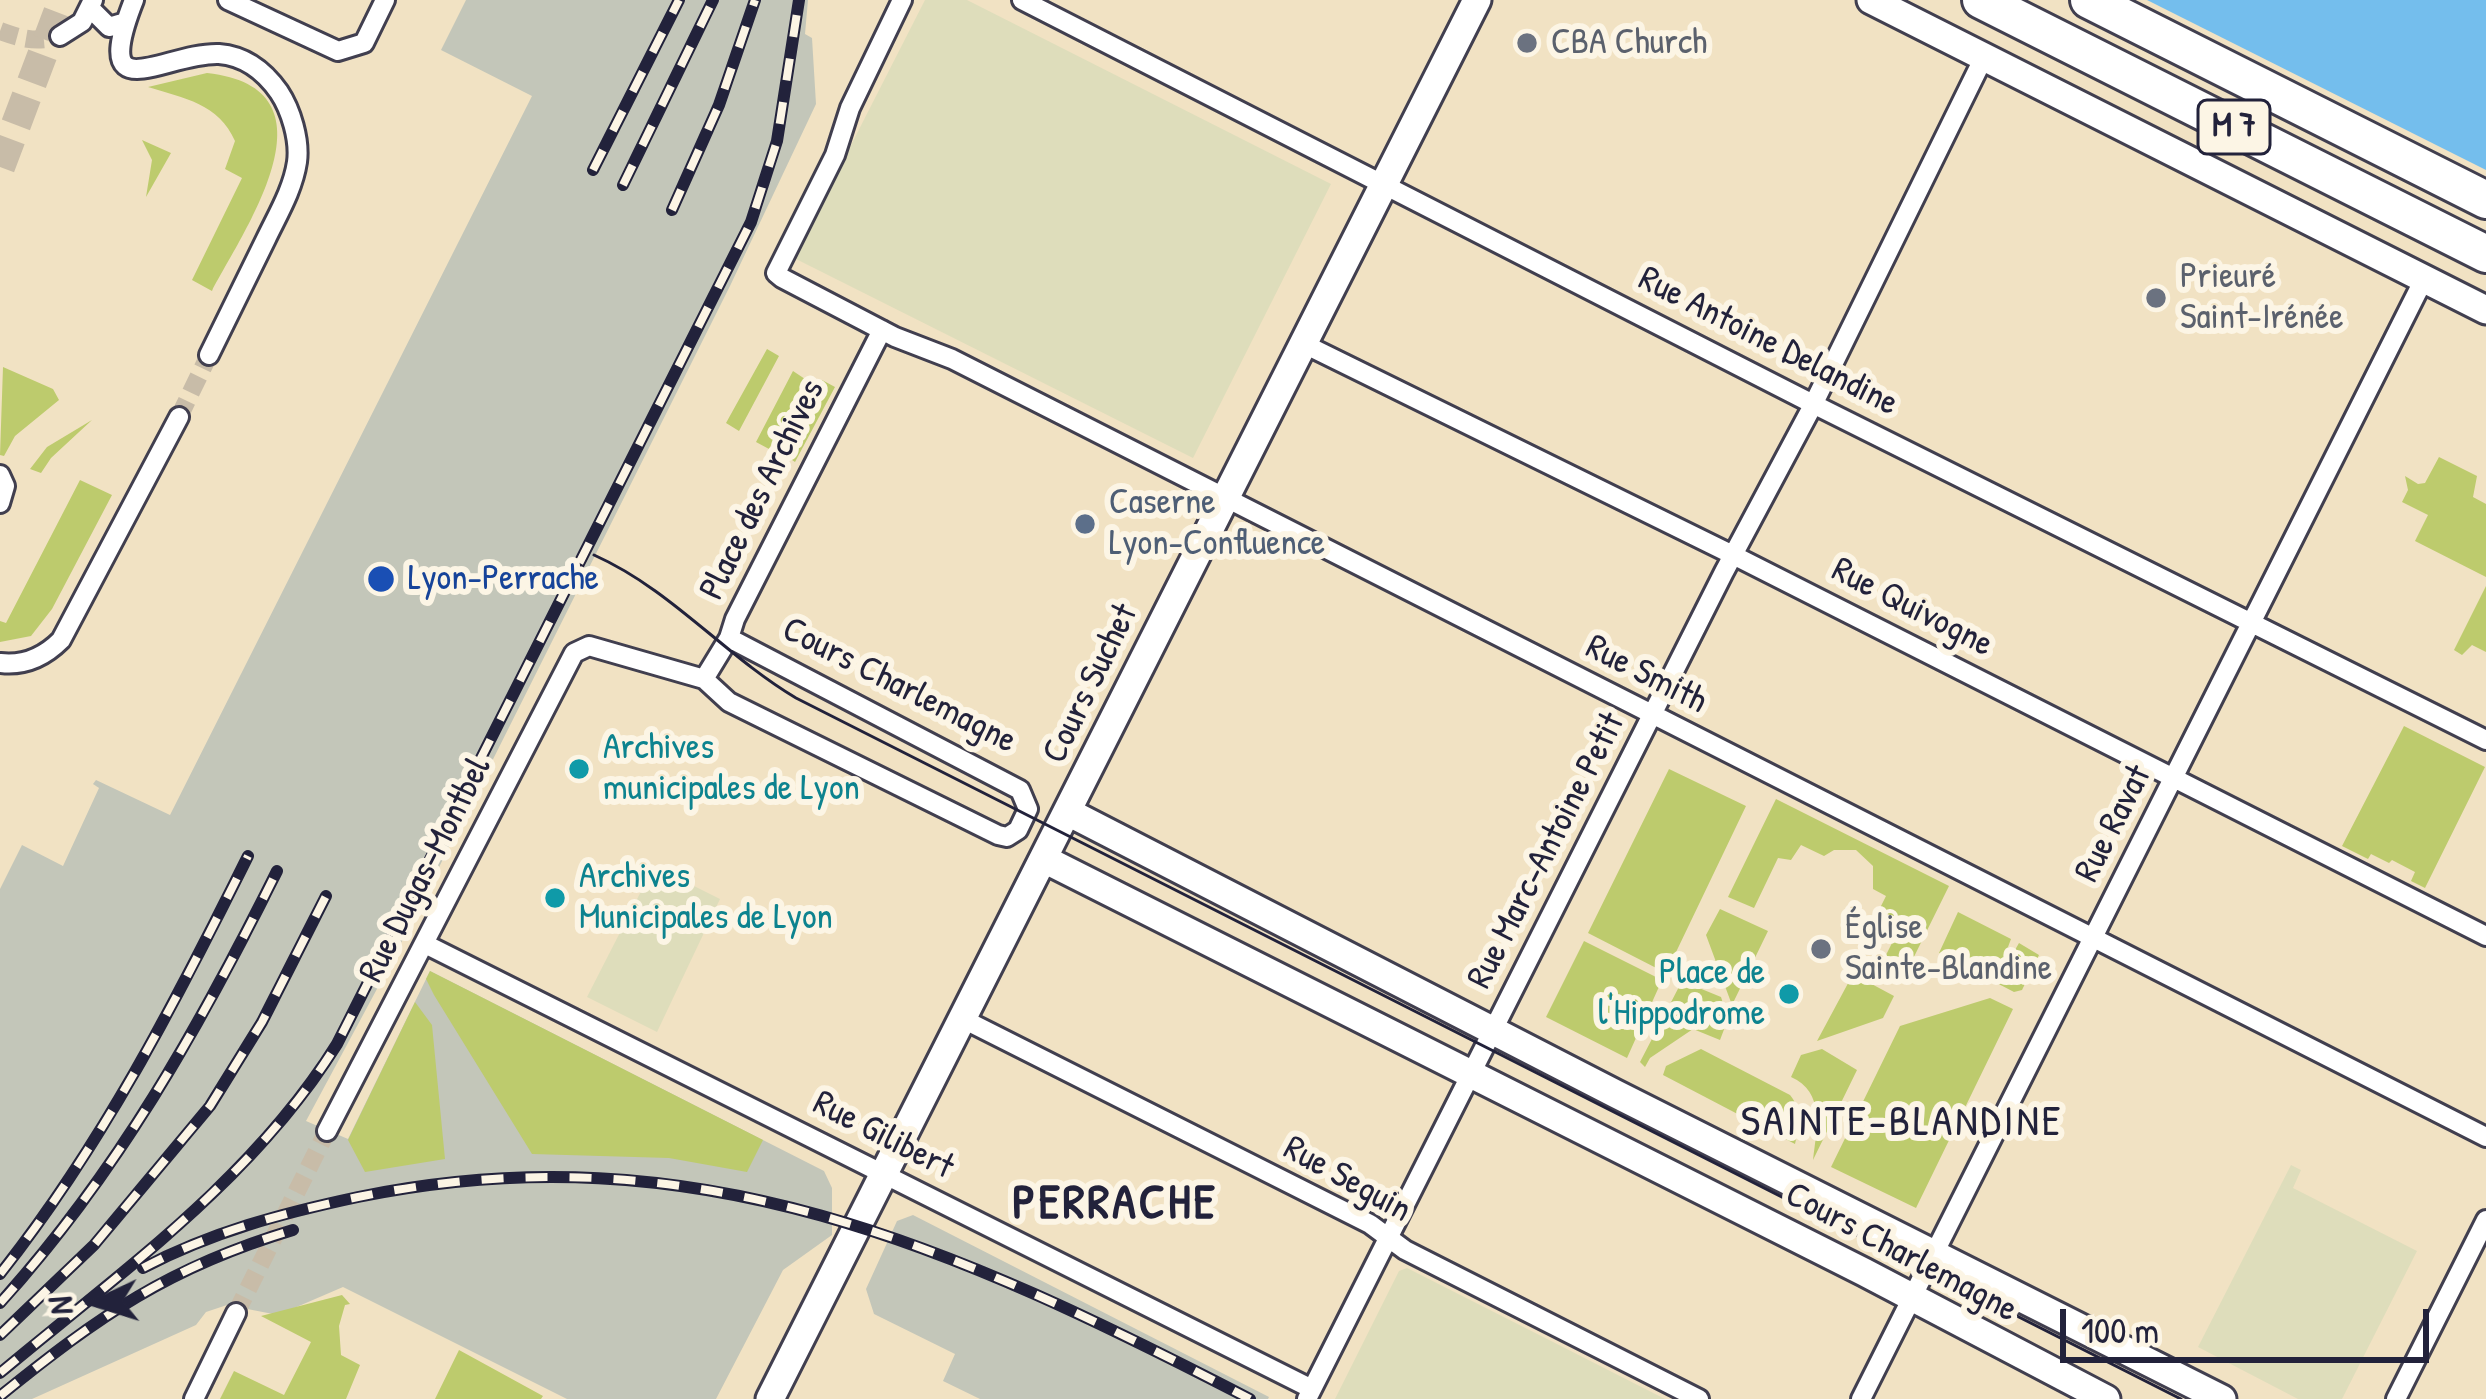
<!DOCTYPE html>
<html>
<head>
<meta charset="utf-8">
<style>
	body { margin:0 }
	#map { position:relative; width:2486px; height:1399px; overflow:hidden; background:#f1e2c3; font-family:"Patrick Hand",sans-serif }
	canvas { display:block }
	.north { position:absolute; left:36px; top:1243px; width:120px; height:120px; -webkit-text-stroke:9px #fcf5e5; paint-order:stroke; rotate:266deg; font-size:33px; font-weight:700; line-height:48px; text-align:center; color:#22223b }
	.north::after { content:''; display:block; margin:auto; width:42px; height:54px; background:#22223b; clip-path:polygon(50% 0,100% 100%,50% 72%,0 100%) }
	.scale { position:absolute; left:2060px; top:1309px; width:369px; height:54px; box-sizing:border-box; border:6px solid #22223b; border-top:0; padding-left:15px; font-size:36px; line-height:42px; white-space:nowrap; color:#22223b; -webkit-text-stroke:9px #fcf5e5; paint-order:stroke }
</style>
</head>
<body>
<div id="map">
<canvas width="2486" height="1399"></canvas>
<div class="north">N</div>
<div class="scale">100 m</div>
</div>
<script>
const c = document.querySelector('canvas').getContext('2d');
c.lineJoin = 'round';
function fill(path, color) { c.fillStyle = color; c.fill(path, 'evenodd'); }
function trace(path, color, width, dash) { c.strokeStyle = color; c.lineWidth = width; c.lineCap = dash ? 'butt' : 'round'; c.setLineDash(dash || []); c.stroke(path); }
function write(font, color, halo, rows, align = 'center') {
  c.font = font + ' "Patrick Hand",sans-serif'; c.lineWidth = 12; c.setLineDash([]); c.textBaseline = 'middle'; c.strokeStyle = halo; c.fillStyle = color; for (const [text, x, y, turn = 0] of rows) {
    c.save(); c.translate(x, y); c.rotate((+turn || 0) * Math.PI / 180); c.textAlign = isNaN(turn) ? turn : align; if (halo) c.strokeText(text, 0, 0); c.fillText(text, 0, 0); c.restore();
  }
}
const built = new Path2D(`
	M925,0H967L1331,184L1193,458L796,259V253Z
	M654,866L720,899L657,1032L587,997Z
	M2291,1165L2301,1170L2293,1188L2417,1251L2342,1399H2298L2198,1347Z
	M1407,1268L1555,1343L1665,1399H1335L1399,1271Z`);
const industrial = new Path2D(`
	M466,0H808L805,34L812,38L816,104L730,286L392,961L306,1121L348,1139L430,971L824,1171L832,1188V1235L783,1270L716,1399H567L343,1287L278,1315L227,1305L206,1312L196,1325L32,1399H0V889L22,845L63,866L99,788L93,784L96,780L170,815L532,96L441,50Z
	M913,1215L1269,1397L1268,1399H980L943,1381L955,1354L874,1314L866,1289L897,1221Z`);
const green = new Path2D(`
	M207,73C343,88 246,227 212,291L192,280L242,178L225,169L235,141C219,104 184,98 148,87Z
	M142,140L171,153L146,197L152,160Z
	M767,349L779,356L739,431L726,423Z
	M3,367L53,389L59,400L15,436L4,456L0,455Z
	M793,371L805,379L769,449L756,442Z
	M822,380L835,387L795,462L782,453Z
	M92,420L51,458L41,473L30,469L47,447Z
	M2439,457L2477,476L2473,497L2486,504V577L2415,541L2428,515L2402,502L2408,490L2405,476L2418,484L2425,483Z
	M80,480L112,495L52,609L31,636L0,642V621L6,623Z
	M2486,586V652L2472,645L2462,655L2454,650Z
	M2404,726L2485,767L2425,888L2411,881L2415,872L2392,860L2389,863L2371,854L2368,859L2342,846Z
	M1669,769L1746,806L1666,973L1588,933Z
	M1776,799L1949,886L1902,981L1880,967L1903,921L1879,910L1886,896L1873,889V866L1856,850H1834L1824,856L1801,845L1791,860L1778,858L1754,908L1728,897Z
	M1720,909L1768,931L1732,1005L1706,935Z
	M1958,912L2011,939L2008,947L2015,950L2019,943L2039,955L2022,990L2014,992L1939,953Z
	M1584,941L1662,980L1627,1058L1546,1017Z
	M430,971L763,1140L747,1172L669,1158L532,1154L434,995L426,979Z
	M1853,974L1894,996L1883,1018L1817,1041Z
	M1682,981L1721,997L1728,1019L1720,1040L1693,1029L1650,1058L1645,1067L1640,1062Z
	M1990,998L2013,1009L1916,1208L1831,1167L1900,1026Z
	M415,1002L432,1025L445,1159L365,1172L348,1140Z
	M1701,1049L1790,1095C1803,1111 1800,1125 1795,1144L1663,1075L1666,1066Z
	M1822,1049L1857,1070L1813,1160C1817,1128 1825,1092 1791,1077L1801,1055Z
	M342,1295L350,1304L345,1305L339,1326L341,1355L360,1365L346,1399H220L234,1371L284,1395L311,1342L261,1316Z
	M459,1350L543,1396L541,1399H435Z`);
const water = new Path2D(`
	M2147,0H2486V170Z`);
const streetTunnel = new Path2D(`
	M0,31C22,39 37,43 60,36
	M179,417L209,355
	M236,1313L327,1131`);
const primaryTunnel = new Path2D(`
	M0,167L63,0`);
const street = new Path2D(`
	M134,0C89,114 164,52 219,54C245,56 265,72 279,92C291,110 300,140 297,162C293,189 278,214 266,239C247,277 228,316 209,355
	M228,0L338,51L364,43L385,0
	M902,0L850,108L835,155L776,273L782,278L895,337L952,359L2486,1137
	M1022,0L1813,404L2486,740
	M90,8L109,27L126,22
	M60,36L82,22L93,0
	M1304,344L1733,555L2486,936
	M0,475L5,486L0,503
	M0,663C24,666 44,657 61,640L179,417
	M704,679L729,638L735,619L882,330
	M425,944L1312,1389
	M963,1019L1370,1224L1405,1250L1699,1399
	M327,1131L574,653L589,646L704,679L729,702L998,835L1007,837L1018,830L1028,809L1020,790L729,638
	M194,1399L236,1313
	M1307,1399L1724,572L1811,409L1984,57
	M1861,1399L2424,279
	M2396,1399L2486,1220`);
const secondary = new Path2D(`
	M1871,0L2486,310
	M1068,812L1616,1094L2222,1399
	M1044,859L1864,1272L2106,1399
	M770,1399L1477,0`);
const highway = new Path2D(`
	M1981,0L2486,254
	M2089,0L2486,200`);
const tram = new Path2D(`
	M594,555C672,590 724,655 796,698L2181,1399`);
const rail = new Path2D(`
	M593,170L679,0
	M623,185L713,0
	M672,210L719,105L755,0
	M143,1268C211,1232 283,1213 358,1197C696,1128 957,1248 1250,1399
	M0,1274C102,1145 175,1003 248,856
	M0,1303C118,1172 199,1028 277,871
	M0,1335L94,1245L210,1106L262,1022L326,896
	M0,1373C121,1272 253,1179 337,1044L751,222L777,141L799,0
	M0,1396C99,1316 169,1267 293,1230`);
const markers = [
	[1527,43,12,"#6b7280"],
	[2156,298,12,"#6b7280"],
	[1085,524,12,"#5c6f8a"],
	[381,579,15,"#1a4fb4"],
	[579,769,12,"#0f9aa8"],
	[555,898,12,"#0f9aa8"],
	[1821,949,12,"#6b7280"],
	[1789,994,12,"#0f9aa8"]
];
const shields = [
	[2234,127,72]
];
const shieldNames = [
	["M 7",2234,127]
];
const worshipNames = [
	["CBA Church",1551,43],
	["Prieuré",2180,277],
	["Saint-Irénée",2180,318],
	["Église",1845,928],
	["Sainte-Blandine",1845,969]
];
const streetNames = [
	["Rue Antoine Delandine",1768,342,27],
	["Place des Archives",763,490,-64],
	["Rue Quivogne",1912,608,27],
	["Rue Smith",1646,675,27],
	["Cours Suchet",1091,684,-64],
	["Cours Charlemagne",899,686,27],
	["Rue Ravat",2114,824,-63],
	["Rue Marc-Antoine Petit",1547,851,-63],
	["Rue Dugas-Montbel",426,870,-63],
	["Rue Gilibert",883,1136,27],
	["Rue Seguin",1347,1180,29],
	["Cours Charlemagne",1901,1253,28]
];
const serviceNames = [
	["Caserne",1109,503],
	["Lyon-Confluence",1109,544]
];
const transitNames = [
	["Lyon-Perrache",408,579]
];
const cultureNames = [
	["Archives",603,748],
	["municipales de Lyon",603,789],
	["Archives",579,877],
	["Municipales de Lyon",579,918],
	["Place de",1765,973,"right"],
	["l'Hippodrome",1765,1014,"right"]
];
const quarterNames = [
	["SAINTE-BLANDINE",1902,1124]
];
const districtNames = [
	["PERRACHE",1115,1205]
];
fill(built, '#deddbb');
fill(industrial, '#c3c6b9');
fill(green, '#bdcb6d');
fill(water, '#74beed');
trace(streetTunnel, '#c8bca8', 18, [18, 9]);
trace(primaryTunnel, '#c8bca8', 30, [30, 15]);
trace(street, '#413f4f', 24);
trace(secondary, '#413f4f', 33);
trace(highway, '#413f4f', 42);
trace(street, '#fff', 18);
trace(secondary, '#fff', 27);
trace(highway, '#fff', 36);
trace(tram, '#22223b', 3);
trace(rail, '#22223b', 12);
trace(rail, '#fcf5e5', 8, [22]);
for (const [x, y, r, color] of markers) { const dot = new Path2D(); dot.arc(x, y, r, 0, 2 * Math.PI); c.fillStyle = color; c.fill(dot); trace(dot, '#fcf5e5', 4.5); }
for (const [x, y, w] of shields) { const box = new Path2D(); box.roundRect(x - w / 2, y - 27, w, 54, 9); c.fillStyle = '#fcf5e5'; c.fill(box); trace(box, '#22223b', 3); }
write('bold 33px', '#22223b', null, shieldNames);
write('36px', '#5b616d', '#fcf5e5', worshipNames, 'left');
write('36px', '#22223b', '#fcf5e5', streetNames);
write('36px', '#4e5e75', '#fcf5e5', serviceNames, 'left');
write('36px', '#164399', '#fcf5e5', transitNames, 'left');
write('36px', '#0d838f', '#fcf5e5', cultureNames, 'left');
c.letterSpacing = '3px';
write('42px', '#22223b', '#fcf5e5', quarterNames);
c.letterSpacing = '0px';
c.letterSpacing = '3px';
write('bold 48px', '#22223b', '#fcf5e5', districtNames);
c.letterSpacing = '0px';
</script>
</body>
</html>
